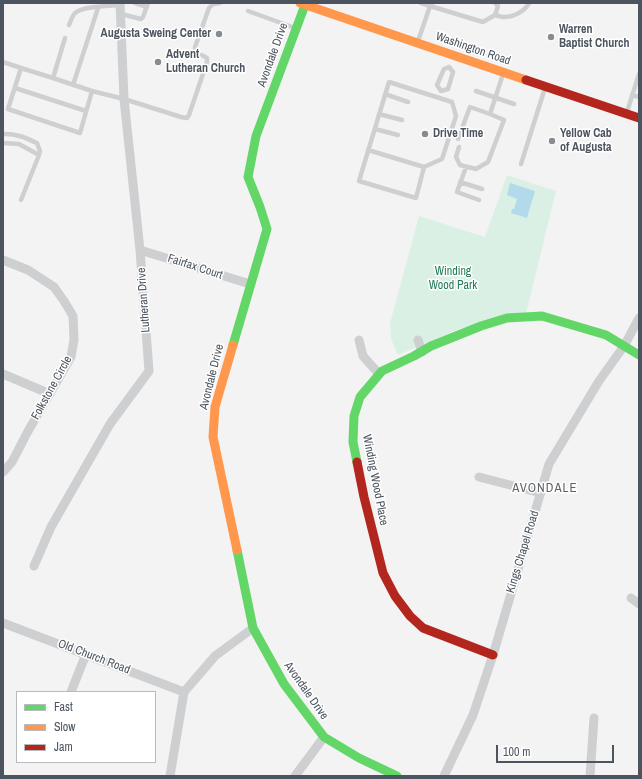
<!DOCTYPE html>
<html>
<head>
<meta charset="utf-8">
<style>
	body { margin:0 }
	#map { position:relative; width:642px; height:779px; overflow:hidden; background:#f4f3f3; font-family:"Archivo Narrow",sans-serif }
	canvas { display:block }
	.frame { position:absolute; inset:0; border:4px solid #4c545f; pointer-events:none }
	.legend { position:absolute; left:16px; top:691px; width:140px; height:72px; box-sizing:border-box; background:#fff; border:1px solid #b7bbbf; margin:0; padding:5px 7px; list-style:none; font-size:12px; color:#4c545f }
	.legend li { display:flex; align-items:center; gap:8px; height:20px }
	.legend b { width:20px; border:1px solid #b7bbbf }
	.scale { position:absolute; left:496px; top:745px; width:118px; height:18px; box-sizing:border-box; border:2px solid #4c545f; border-top:0; padding-left:5px; font-size:12px; line-height:14px; white-space:nowrap; color:#4c545f; -webkit-text-stroke:3px #fff; paint-order:stroke }
</style>
</head>
<body>
<div id="map">
<canvas width="642" height="779"></canvas>
<div class="frame"></div>
<ul class="legend">
<li><b style="height:5px;background:#63d668"></b>Fast</li>
<li><b style="height:5px;background:#ff974d"></b>Slow</li>
<li><b style="height:5px;background:#b3261e"></b>Jam</li>
</ul>
<div class="scale">100 m</div>
</div>
<script>
const c = document.querySelector('canvas').getContext('2d');
c.lineJoin = 'round';
function fill(path, color) { c.fillStyle = color; c.fill(path, 'evenodd'); }
function trace(path, color, width, dash) { c.strokeStyle = color; c.lineWidth = width; c.lineCap = dash ? 'butt' : 'round'; c.setLineDash(dash || []); c.stroke(path); }
function write(font, color, halo, rows, align = 'center') {
  c.font = font + ' "Archivo Narrow",sans-serif'; c.lineWidth = 3; c.setLineDash([]); c.textBaseline = 'middle'; c.strokeStyle = halo; c.fillStyle = color; for (const [text, x, y, turn = 0] of rows) {
    c.save(); c.translate(x, y); c.rotate((+turn || 0) * Math.PI / 180); c.textAlign = isNaN(turn) ? turn : align; if (halo) c.strokeText(text, 0, 0); c.fillText(text, 0, 0); c.restore();
  }
}
const green = new Path2D(`
	M507,175L556,191L526,314L461,328L398,355L391,339L390,323L419,216L485,237Z`);
const water = new Path2D(`
	M510,183L535,191L527,218L511,213L512,209H514L517,199L507,195Z`);
const lane = new Path2D(`
	M135,3L147,7
	M432,3L430,6L483,22L495,15L498,6L495,3
	M248,11L295,28
	M121,14L141,19L143,17L148,3
	M495,15C498,16 501,17 504,17C514,17 525,11 529,3
	M69,25C71,21 72,16 75,13C83,6 109,6 120,5
	M418,41L430,6L421,3
	M3,62L21,68
	M53,78L21,68L8,109L80,133L92,91L53,78L65,38
	M389,82L452,102L456,116L442,159L424,167L416,198L359,181Z
	M73,85L98,8
	M15,88L86,111
	M92,91L124,99L181,117L187,118L189,115L207,62V58C203,55 198,55 195,51V47L209,8L213,4L220,3
	M441,91L448,89L453,72L449,67
	M441,91L437,85L444,69L449,67
	M476,91L514,104
	M385,94L408,102
	M632,95L639,97
	M627,112L639,74
	M379,114L402,120
	M375,129L398,135
	M3,134C15,133 26,138 37,143L40,151L39,155
	M458,139L470,107L490,114
	M3,143L19,144L39,155L21,200
	M459,147L456,157L460,165L476,169L488,162L504,120L490,114L503,74
	M368,150L424,167
	M521,164L545,88
	M466,167L457,192L479,200
	M460,182L482,189`);
const street = new Path2D(`
	M140,250L250,284
	M3,260L28,270L54,287L64,301L73,316L74,340L71,357L27,433L12,462L3,472
	M359,340L363,356L379,374
	M418,340L422,352
	M3,374L50,394
	M479,477L541,493
	M34,566L51,527L110,424L149,371L140,250L124,99L120,3
	M631,598L639,604
	M3,623L184,692
	M71,692L86,654
	M170,776L184,692L215,656L253,628
	M295,776L324,737
	M444,776L473,715L493,655L549,464L599,381L624,346L639,318
	M590,776L594,718`);
const fast = new Path2D(`
	M233,345L267,229L260,207L248,177L256,136L305,5
	M357,462L353,442L354,416L360,397L382,371L414,356L431,346L481,326L507,318L542,316L606,335L639,355
	M237,550L253,628L284,684L324,737L359,758L397,776`);
const slow = new Path2D(`
	M300,3L526,80
	M233,345L215,407L213,437L237,550`);
const jam = new Path2D(`
	M526,80L639,118
	M357,462L364,497L383,573L395,596L410,616L423,628L493,655`);
const markers = [
	[219,34,4,"#878c93"],
	[551,37,4,"#878c93"],
	[158,62,4,"#878c93"],
	[425,134,4,"#878c93"],
	[552,141,4,"#878c93"]
];
const poiNames = [
	["Warren",559,30],
	["Baptist Church",559,44],
	["Augusta Sweing Center",211,34,"right"],
	["Advent",166,55],
	["Lutheran Church",166,69],
	["Drive Time",433,134],
	["Yellow Cab",560,134],
	["of Augusta",560,148]
];
const streetNames = [
	["Washington Road",473,49,19],
	["Avondale Drive",273,55,-70],
	["Fairfax Court",195,267,18],
	["Lutheran Drive",144,300,-94],
	["Avondale Drive",212,377,-76],
	["Folkstone Circle",52,388,-61],
	["Winding Wood Place",375,480,79],
	["Kings Chapel Road",523,552,-73],
	["Old Church Road",94,657,21],
	["Avondale Drive",306,691,55]
];
const parkNames = [
	["Winding",453,272],
	["Wood Park",453,286]
];
const neighbourhoodNames = [
	["AVONDALE",545,489]
];
fill(green, '#dbf0e4');
fill(water, '#b3daea');
trace(lane, '#cecfd1', 4.5);
trace(street, '#cecfd1', 9);
trace(fast, '#63d668', 9);
trace(slow, '#ff974d', 9);
trace(jam, '#b3261e', 9);
for (const [x, y, r, color] of markers) { const dot = new Path2D(); dot.arc(x, y, r, 0, 2 * Math.PI); c.fillStyle = color; c.fill(dot); trace(dot, '#fff', 1.5); }
write('bold 12px', '#4c545f', '#fff', poiNames, 'left');
write('12px', '#4c545f', '#fff', streetNames);
write('12px', '#207c55', '#fff', parkNames);
c.letterSpacing = '1px';
write('13px', '#5f6267', '#fff', neighbourhoodNames);
c.letterSpacing = '0px';
</script>
</body>
</html>
